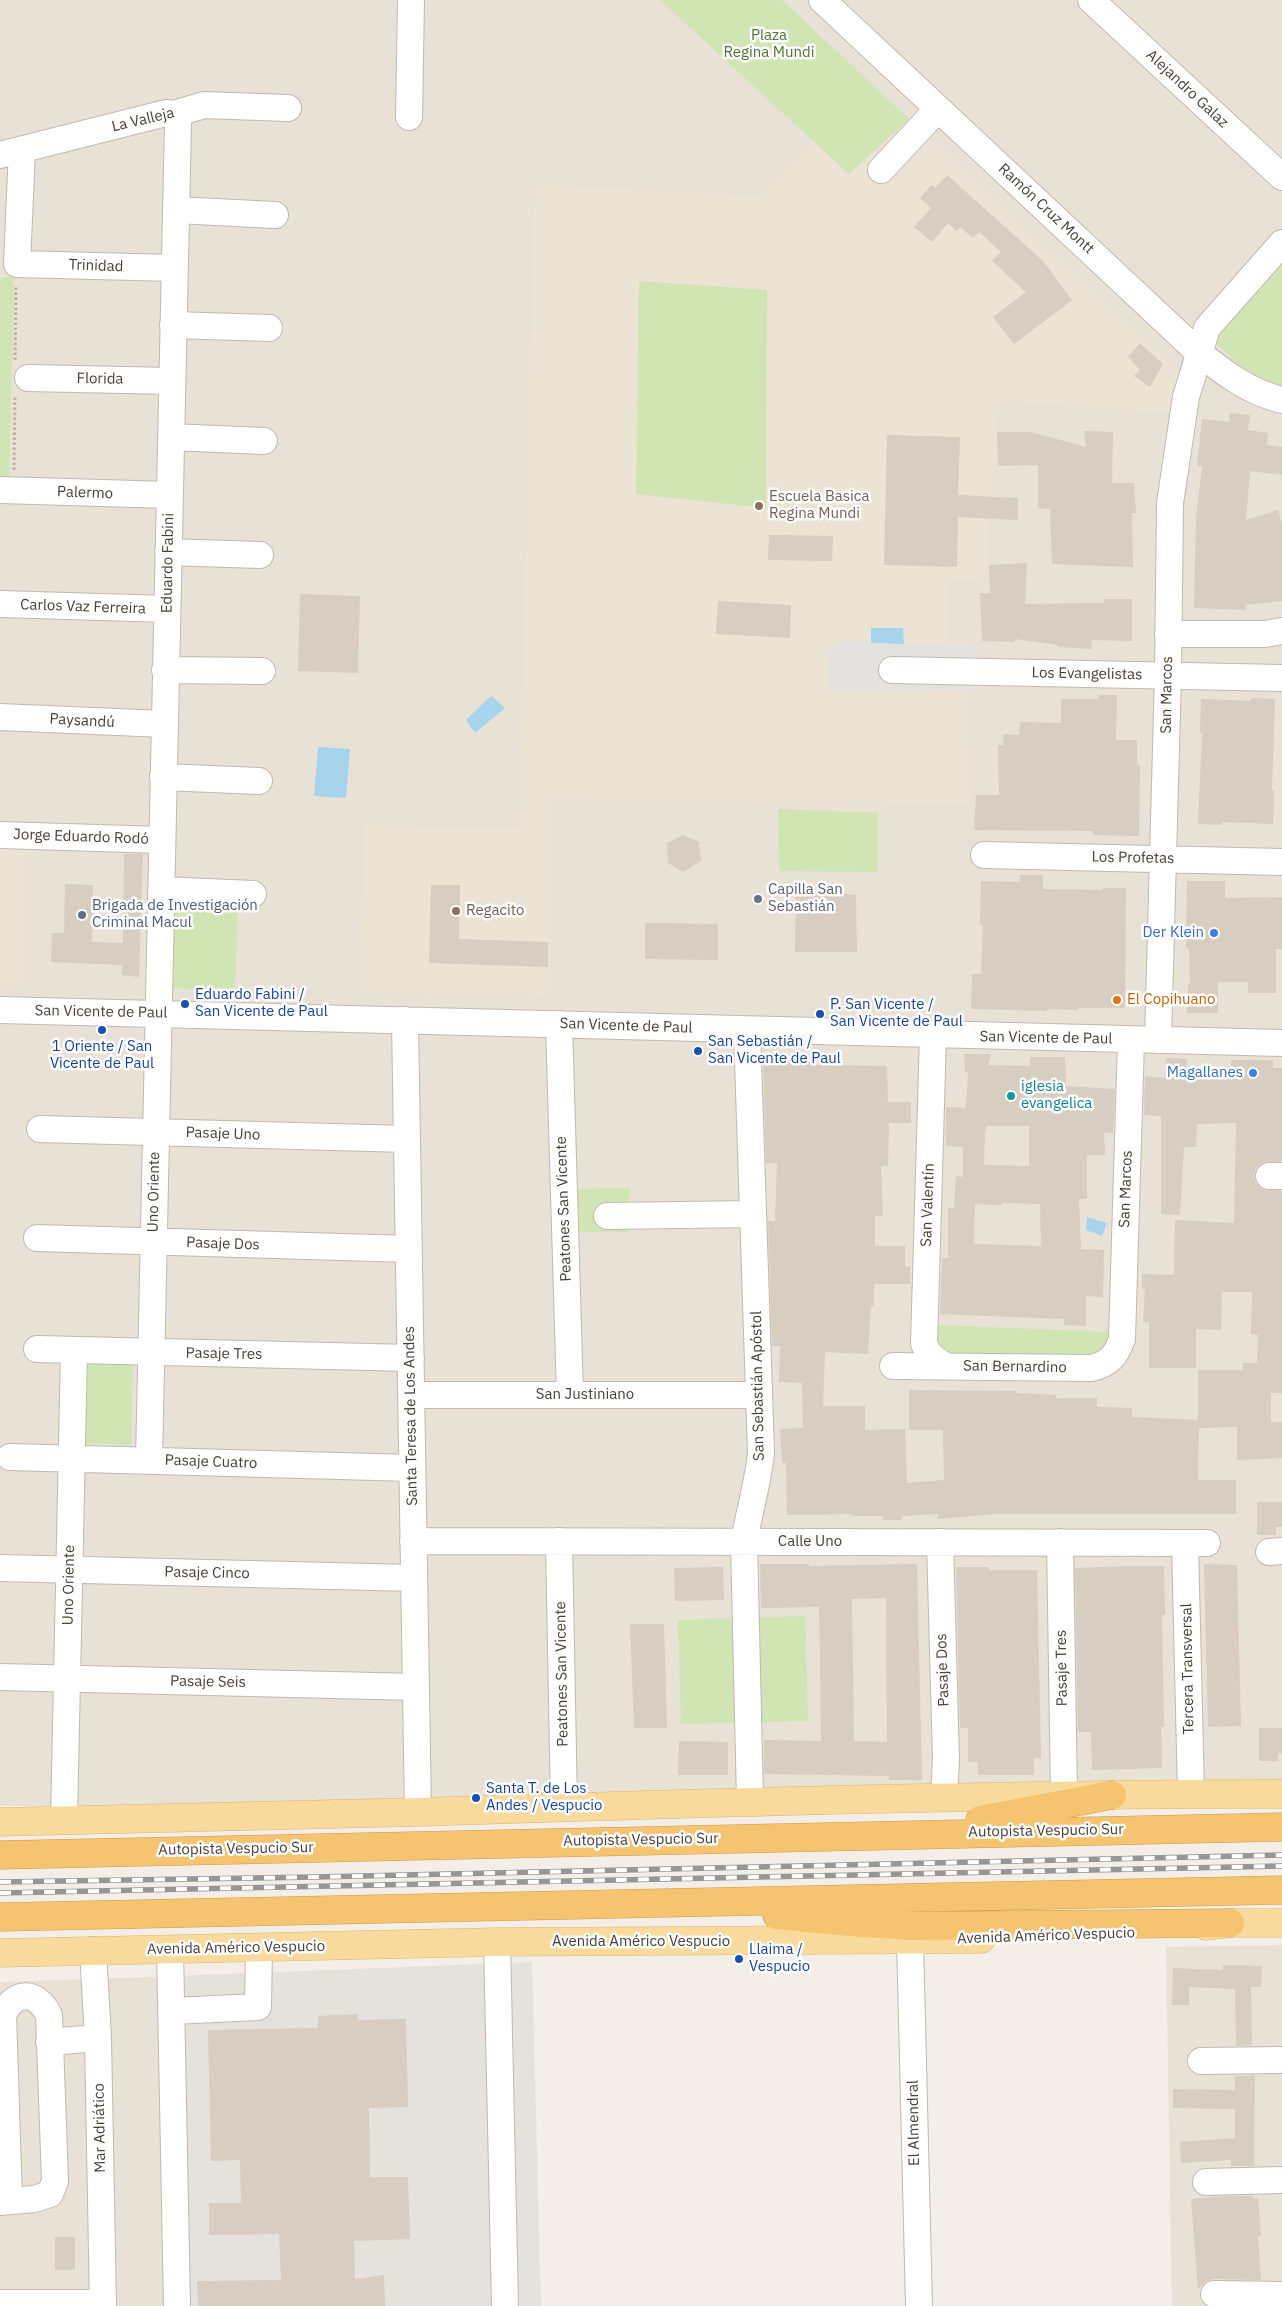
<!DOCTYPE html>
<html>
<head>
<meta charset="utf-8">
<style>
	body { margin:0 }
	canvas { display:block; background:#f3efe8 }
</style>
</head>
<body>
<canvas width="1282" height="2306"></canvas>
<script>
const c = document.querySelector('canvas').getContext('2d');
c.lineJoin = 'round';
function fill(path, color) { c.fillStyle = color; c.fill(path, 'evenodd'); }
function trace(path, color, width, dash) { c.strokeStyle = color; c.lineWidth = width; c.lineCap = dash ? 'butt' : 'round'; c.setLineDash(dash || []); c.stroke(path); }
function write(font, color, halo, rows, align = 'center') {
  c.font = font + ' "IBM Plex Sans",sans-serif'; c.lineWidth = 5; c.setLineDash([]); c.textBaseline = 'middle'; c.strokeStyle = halo; c.fillStyle = color; for (const [text, x, y, turn = 0] of rows) {
    c.save(); c.translate(x, y); c.rotate((+turn || 0) * Math.PI / 180); c.textAlign = isNaN(turn) ? turn : align; if (halo) c.strokeText(text, 0, 0); c.fillText(text, 0, 0); c.restore();
  }
}
const residential = new Path2D(`
	M0,0H1282V1783L322,1808L0,1806Z
	M1282,1945V2306H1172L1166,1947Z
	M176,1976L184,2306H0V1982Z`);
const industrial = new Path2D(`
	M532,1962L541,2306H184L176,1976Z`);
const education = new Path2D(`
	M909,119L1179,373L1171,413L999,401L985,582L947,580V642H971L970,804L550,798V995L360,992L364,825L519,829L534,184L761,196L813,140L849,174Z
	M0,842H25V985H0Z`);
const green = new Path2D(`
	M660,0H782L909,119L849,174Z
	M1282,263V386C1253,381 1231,358 1211,338Z
	M0,277H14L9,482H0Z
	M639,281L767,290L766,508L636,494Z
	M778,809L878,813V872L779,871Z
	M171,899L238,901L235,991L168,988Z
	M629,1188V1232H575V1189Z
	M934,1325L1111,1332L1107,1357L948,1361L933,1342Z
	M86,1362L133,1363L131,1445L83,1443Z
	M805,1616L808,1721L681,1724L678,1620Z`);
const parking = new Path2D(`
	M837,641L978,645L977,690L828,689L829,652Z`);
const water = new Path2D(`
	M871,628H903L904,644L871,643Z
	M491,696L505,708L475,733L466,720Z
	M318,747L350,749L346,798L314,796Z
	M1087,1217L1107,1223L1102,1236L1086,1230Z`);
const building = new Path2D(`
	M947,175L1043,261L1072,300L1014,344L993,317L1026,292L992,261L1001,252L979,232L973,238L960,227L957,231L948,223L932,242L914,227L931,208L920,198L932,185L935,188Z
	M1140,343L1163,364L1150,387L1134,376L1140,370L1128,357Z
	M1230,413L1250,415L1248,430L1268,433L1267,445L1282,447V475L1250,471L1246,520L1278,510L1282,524V601L1246,605V610L1194,608L1196,518L1202,466H1197L1202,419L1229,422Z
	M1084,431L1113,432L1112,483H1134L1136,513H1132L1133,567L1052,564L1050,509L1038,508V465L998,466L997,432H1031L1086,447Z
	M887,435L960,437L958,495L1018,498V520L958,517L957,567L884,565Z
	M769,535L833,536L832,561L768,560Z
	M1027,563L1025,604L1104,603V599H1132V641L1091,640L1092,649L1058,647V645L1015,639V642L982,641L980,593H990L989,565Z
	M300,594L360,596L358,673L298,671Z
	M718,601L791,605L790,638L716,634Z
	M1098,695H1117L1116,740H1137V765H1140L1139,836L1093,835V831L974,830L976,795H999L998,745H1003L1004,734L1019,735L1020,722L1061,723V699H1098Z
	M1251,698L1275,699L1272,790H1274L1273,824L1222,822V825L1198,824L1202,733H1200L1201,699L1251,701Z
	M683,835L699,842L701,861L683,872L668,863L667,843Z
	M124,854H143L139,977L122,975V965L51,962L52,933H64L65,884L93,885L92,942L123,943Z
	M1020,875H1043V889L1103,890V888H1126L1125,1008H1078V1010L1047,1009V1011L971,1009L972,974H981L983,925H980L981,881L1020,882Z
	M1187,881H1225V898L1282,897V949H1276V993H1248V982H1218V1013H1187L1188,984H1190L1189,949L1186,948Z
	M431,885H460L459,939L548,942V967L429,963Z
	M796,889L856,895L857,952H795Z
	M645,923L718,924V960L645,959Z
	M964,1054H991L988,1065L1030,1066V1057H1065L1066,1086L1115,1089L1113,1133L1104,1132L1105,1155H1087V1199H1079L1081,1249L1104,1250L1103,1297L1086,1296V1326L1064,1325V1319L940,1314L942,1258H948V1208H954L956,1176L963,1177V1147L946,1146V1107L966,1108L968,1073L965,1072ZM987,1126H1029V1166L984,1165L985,1129H987ZM1002,1203L1040,1204L1041,1246L974,1244L975,1204L1002,1205Z
	M763,1057H787V1061H813V1065L887,1066L888,1102H911V1123H889L888,1166H881L883,1216H875V1246H905V1267L910,1266V1284H874V1307L871,1306L868,1354L825,1352L823,1406H865V1430L905,1429L907,1483L944,1480L943,1430H909V1390L1017,1391V1393L1057,1395L1056,1398H1097V1407L1132,1408V1417L1198,1420V1370H1243V1363H1257L1258,1335L1251,1334L1252,1292H1222L1221,1330L1196,1329V1368H1149V1322H1143L1145,1289H1142V1274L1174,1275L1175,1220L1234,1223L1236,1123L1197,1124L1196,1147H1184L1180,1215L1161,1214V1116L1144,1115L1145,1076L1164,1078L1166,1058L1187,1059V1069L1231,1068V1060H1273V1068H1282V1161L1262,1163L1256,1168L1254,1176L1256,1183L1262,1189L1282,1191V1393H1271V1422H1282V1458L1237,1460V1427L1199,1428L1198,1480H1236V1514H995L938,1519V1514L902,1516V1520H883V1516H852V1514L787,1515L786,1463H782L780,1429L803,1428L802,1383L779,1382L780,1346H772L768,1221H775L777,1163H766Z
	M1257,1502H1282V1527H1276V1535H1257Z
	M760,1564H809V1566L917,1564L922,1780H889V1776L764,1774V1740L821,1741L820,1662L819,1607L761,1608ZM886,1598L887,1742L854,1741L852,1599Z
	M1204,1564L1237,1565L1241,1726L1208,1727Z
	M1131,1566H1164L1165,1615H1162L1164,1727H1161L1162,1768L1092,1770L1091,1732H1078L1075,1568Z
	M723,1567L724,1600L675,1601L674,1568Z
	M956,1567H989V1570H1037L1041,1758H1034V1775H978V1762H968V1728H960Z
	M630,1624H664L667,1728H634Z
	M1259,1728H1282V1753H1278V1761H1259Z
	M679,1741L728,1742V1775H678Z
	M1223,1965L1262,1966L1261,1987H1251L1252,2045L1236,2046L1235,1989L1189,1987V2005H1172L1173,1968L1223,1970Z
	M358,2014V2020L406,2019L408,2107L369,2108L370,2177H408L410,2239L354,2241L355,2279L384,2275L385,2306H198L197,2281L281,2280L279,2234L209,2235V2203H241L240,2160L211,2161L208,2030L318,2028V2016Z
	M1255,2075L1254,2166H1231V2160L1181,2163L1180,2142L1235,2138V2109L1173,2108V2089L1235,2090V2076Z
	M1229,2196H1253V2199L1258,2198L1261,2236H1258L1261,2280L1214,2279L1206,2281L1198,2289L1191,2199Z
	M55,2237H75V2270H55Z`);
const path = new Path2D(`
	M15,360L16,286
	M14,470L15,396`);
const minor = new Path2D(`
	M822,0L1198,352C1224,373 1249,392 1282,400
	M1091,0L1282,177
	M409,117L411,0
	M22,150L17,264L174,268
	M0,155L166,113L174,114L204,105L288,108
	M881,170L938,109
	M176,210L275,215
	M173,325L269,328
	M28,378L172,381
	M171,437L264,441
	M0,490L169,495
	M168,552L260,555
	M0,604L167,609
	M1168,634H1264L1282,631
	M165,670L262,671
	M892,670L1282,678
	M0,717L164,724
	M163,777L259,781
	M0,835L162,840
	M984,855L1282,862
	M161,890L253,894
	M0,1010L1282,1043
	M405,1020L418,1812
	M559,1024L570,1395
	M747,1030L761,1453C758,1483 749,1512 744,1542L750,1801
	M933,1035L924,1344L930,1355L945,1366
	M1158,1040L1168,675L1170,503L1186,397L1207,328L1282,243
	M40,1129L407,1139
	M1269,1176H1282
	M607,1216L753,1214
	M37,1238L409,1249
	M37,1349L411,1358
	M893,1366L1092,1368C1110,1363 1116,1356 1122,1339L1131,1040
	M411,1395H759
	M10,1457L412,1468
	M149,1460L178,122L174,114
	M413,1541L1207,1543
	M559,1541L564,1806
	M940,1542L946,1759L944,1797
	M1060,1542L1064,1794
	M1185,1543L1191,1794
	M1269,1552L1282,1551
	M0,1568L414,1578
	M0,1677L416,1687
	M64,1820L74,1350
	M910,1940L919,2306
	M497,1942L505,2306
	M170,1949L177,2306
	M93,1950L98,2038L103,2306
	M172,2011L258,2007L259,1948
	M49,2042L98,2038
	M1201,2061L1282,2060
	M1206,2182L1282,2180
	M0,2202L34,2199L50,2194L55,2181L49,2015C37,1991 15,1989 3,2015L9,2201
	M1214,2294L1282,2295
	M0,2303H103`);
const major = new Path2D(`
	M0,1822C140,1818 279,1816 419,1812C707,1803 994,1794 1282,1794
	M1206,1926L1230,1923H1282
	M0,1953L497,1942L981,1939`);
const highway = new Path2D(`
	M980,1820L1112,1795
	M0,1855L1282,1827
	M777,1915L850,1922L910,1926L1230,1923
	M0,1917L1282,1890`);
const rail = new Path2D(`
	M0,1882L317,1877L1282,1855
	M0,1893L1282,1866`);
const markers = [
	[759,506,5,"#8d6e63"],
	[758,899,5,"#6b7280"],
	[456,911,5,"#8d6e63"],
	[82,915,5,"#5c6f8a"],
	[1214,933,5,"#3f7fe0"],
	[1117,1000,5,"#e8710a"],
	[185,1004,5,"#1a4fb4"],
	[820,1014,5,"#1a4fb4"],
	[102,1030,5,"#1a4fb4"],
	[698,1051,5,"#1a4fb4"],
	[1253,1073,5,"#3f7fe0"],
	[1011,1096,5,"#0f9aa8"],
	[476,1798,5,"#1a4fb4"],
	[739,1959,5,"#1a4fb4"]
];
const parkNames = [
	["Plaza",769,36],
	["Regina Mundi",769,53]
];
const streetNames = [
	["Alejandro Galaz",1187,89,43],
	["La Valleja",143,120,-13],
	["Ramón Cruz Montt",1046,209,43],
	["Trinidad",96,266,2],
	["Florida",100,379,1],
	["Palermo",85,493,2],
	["Eduardo Fabini",168,563,-89],
	["Carlos Vaz Ferreira",83,607,2],
	["Los Evangelistas",1087,674,1],
	["San Marcos",1167,695,-89],
	["Paysandú",82,721,3],
	["Jorge Eduardo Rodó",81,837,2],
	["Los Profetas",1133,858,1],
	["San Vicente de Paul",101,1012,1],
	["San Vicente de Paul",626,1026,2],
	["San Vicente de Paul",1046,1038,1],
	["Pasaje Uno",223,1134,2],
	["San Marcos",1126,1189,-88],
	["Uno Oriente",154,1192,-89],
	["San Valentín",928,1205,-88],
	["Peatones San Vicente",564,1209,-92],
	["Pasaje Dos",223,1244,2],
	["Pasaje Tres",224,1354,1],
	["San Bernardino",1015,1367,1],
	["San Sebastián Apóstol",758,1386,-91],
	["San Justiniano",585,1395],
	["Santa Teresa de Los Andes",411,1416,-91],
	["Pasaje Cuatro",211,1462,2],
	["Calle Uno",810,1542],
	["Pasaje Cinco",207,1573,1],
	["Uno Oriente",69,1585,-89],
	["Pasaje Tres",1062,1668,-91],
	["Tercera Transversal",1188,1669,-91],
	["Pasaje Dos",943,1670,-92],
	["Peatones San Vicente",562,1674,-91],
	["Pasaje Seis",208,1682,1],
	["Autopista Vespucio Sur",1046,1831,-1],
	["Autopista Vespucio Sur",641,1840,-1],
	["Autopista Vespucio Sur",236,1849,-1],
	["Avenida Américo Vespucio",1046,1936,-2],
	["Avenida Américo Vespucio",641,1942],
	["Avenida Américo Vespucio",236,1948,-1],
	["El Almendral",914,2123,-91],
	["Mar Adriático",100,2128,-91]
];
const educationNames = [
	["Escuela Basica",769,497],
	["Regina Mundi",769,514],
	["Regacito",466,911]
];
const worshipNames = [
	["Capilla San",768,890],
	["Sebastián",768,907]
];
const serviceNames = [
	["Brigada de Investigación",92,906],
	["Criminal Macul",92,923]
];
const shopNames = [
	["Der Klein",1204,933],
	["Magallanes",1243,1073]
];
const transitNames = [
	["Eduardo Fabini /",195,995],
	["San Vicente de Paul",195,1012],
	["P. San Vicente /",830,1005],
	["San Vicente de Paul",830,1022],
	["San Sebastián /",708,1042],
	["San Vicente de Paul",708,1059],
	["1 Oriente / San",102,1047,"center"],
	["Vicente de Paul",102,1064,"center"],
	["Santa T. de Los",486,1789],
	["Andes / Vespucio",486,1806],
	["Llaima /",749,1950],
	["Vespucio",749,1967]
];
const foodNames = [
	["El Copihuano",1127,1000]
];
const cultureNames = [
	["iglesia",1021,1087],
	["evangelica",1021,1104]
];
fill(residential, '#e7e1d6');
fill(industrial, '#e5e1dd');
fill(education, '#ebe3d3');
fill(green, '#d0e5b3');
fill(parking, '#e4e2e0');
fill(water, '#a8d3ec');
fill(building, '#d7cdc1');
trace(minor, '#c1b9ae', 28);
trace(major, '#dcb76d', 29);
trace(highway, '#d49841', 29);
trace(path, '#bfb29d', 3, [2.5, 2.5]);
trace(minor, '#fff', 26);
trace(major, '#f8da9c', 28);
trace(highway, '#f5c471', 28);
trace(rail, '#969696', 5.5);
trace(rail, '#fff', 4, [11]);
for (const [x, y, r, color] of markers) { const dot = new Path2D(); dot.arc(x, y, r, 0, 2 * Math.PI); c.fillStyle = color; c.fill(dot); trace(dot, '#fff', 2); }
write('15px', '#4b742e', '#fff', parkNames);
write('15px', '#464037', '#fff', streetNames);
write('15px', '#785e54', '#fff', educationNames, 'left');
write('15px', '#5b616d', '#fff', worshipNames, 'left');
write('15px', '#4e5e75', '#fff', serviceNames, 'left');
write('15px', '#366cbe', '#fff', shopNames, 'right');
write('15px', '#164399', '#fff', transitNames, 'left');
write('15px', '#c56008', '#fff', foodNames, 'left');
write('15px', '#0d838f', '#fff', cultureNames, 'left');
</script>
</body>
</html>
